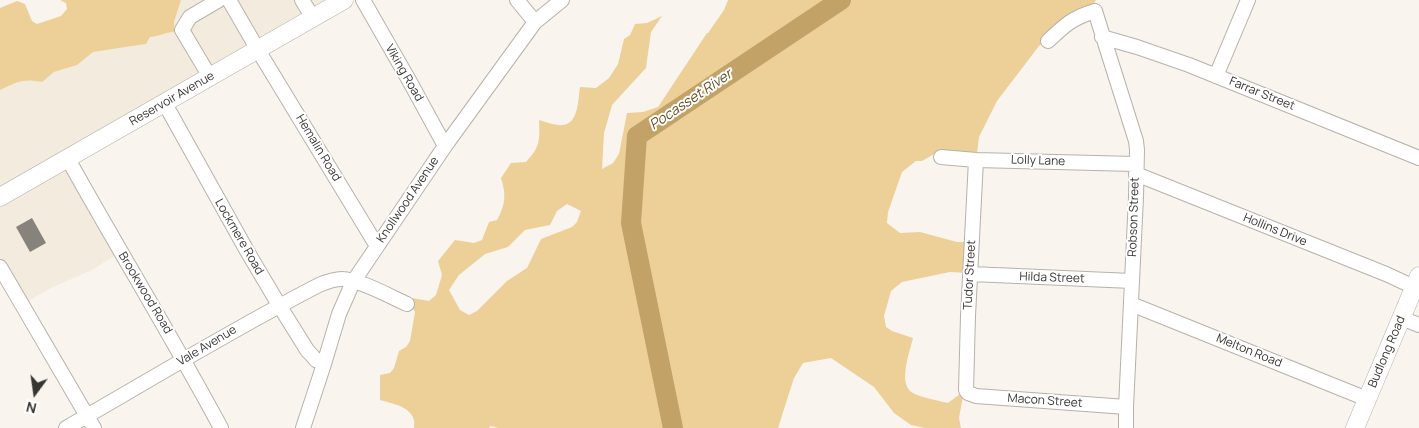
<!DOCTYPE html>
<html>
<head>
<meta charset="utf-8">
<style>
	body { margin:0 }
	#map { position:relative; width:1419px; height:428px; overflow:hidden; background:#f9f5ee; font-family:Manrope,sans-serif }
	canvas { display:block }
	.north { position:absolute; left:10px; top:368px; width:50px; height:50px; -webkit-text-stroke:4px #fff; paint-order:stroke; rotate:194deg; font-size:14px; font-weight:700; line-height:20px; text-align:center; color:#373532 }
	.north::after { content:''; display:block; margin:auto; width:18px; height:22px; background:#373532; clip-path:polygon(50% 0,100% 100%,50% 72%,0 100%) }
</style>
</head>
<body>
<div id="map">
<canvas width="1419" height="428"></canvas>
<div class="north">N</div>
</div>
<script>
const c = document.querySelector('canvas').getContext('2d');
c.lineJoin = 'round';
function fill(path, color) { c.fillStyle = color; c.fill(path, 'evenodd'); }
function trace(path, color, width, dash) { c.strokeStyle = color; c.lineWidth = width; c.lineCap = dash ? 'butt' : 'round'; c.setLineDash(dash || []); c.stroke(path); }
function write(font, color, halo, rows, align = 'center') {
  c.font = font + ' Manrope,sans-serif'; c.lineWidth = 4; c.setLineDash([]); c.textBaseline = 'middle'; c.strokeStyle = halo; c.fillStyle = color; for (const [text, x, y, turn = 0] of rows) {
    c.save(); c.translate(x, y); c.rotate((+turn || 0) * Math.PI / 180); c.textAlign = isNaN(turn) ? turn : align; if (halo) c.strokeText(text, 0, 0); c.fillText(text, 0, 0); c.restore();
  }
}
const built = new Path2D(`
	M181,0H338L71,157L119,253L92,270L51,288L23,304L0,267V90L21,81L29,79L42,81L54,72L77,65L92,52L146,44L150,37H157L167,32H174V22Z`);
const green = new Path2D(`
	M60,0H181L174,22V32C165,32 159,37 150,37L146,44L93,52L77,65L54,72L42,82C22,78 18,82 0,90V8L17,1L25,4L32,21L37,24L61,16L67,9L66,3Z
	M728,0H1096L1093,5L1061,25L1039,46L997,101L979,137L977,154L936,153L922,161H916L902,172L888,212L887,223L900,233L920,232L957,242H970V273L950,272L902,282L891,291L884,316L886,327L892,331L913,338C910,351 897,385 913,393C922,398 937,400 948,403L964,391L959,418L961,428H925L911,425L894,413L874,387L831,358L803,363L794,378L778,428H498L491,426L489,428H414C418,408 394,404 380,400V375L390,373L394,368L399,351L406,347L410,341L415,312L406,297L429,301L436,295L442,275L438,261L455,240L474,243L482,240L489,222L497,220C506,204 506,194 501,178L511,163L526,162C540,147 540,140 539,120C546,122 556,126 563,125C579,123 578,99 580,87L596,88L609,78L618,64L624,39L630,35L635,24L647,23L662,16L651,32L646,68L612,105L604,133L602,169L613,163L619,154L627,113L643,112L658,107L707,33H708L724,10ZM567,204L581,211L577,222L572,227L541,239L527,268L507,281L477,311L469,315L460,310L449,290L459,275L485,254L508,247L525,230L550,225L557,211Z`);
const river = new Path2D(`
	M673,428L631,223L637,136L841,0`);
const building = new Path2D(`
	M32,218L46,243L30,252L16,227Z`);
const minor = new Path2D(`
	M229,0L258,50L377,246
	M302,0L313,18
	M363,0L410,82L445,146
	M517,0L535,22
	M1095,11L1136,141L1137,150L1136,197L1126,407V428
	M1102,37L1137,47L1189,65L1419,158
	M1048,41C1065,25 1072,18 1095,11
	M1216,76L1248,0
	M210,77L182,30L190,17L219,0
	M164,102L247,251L279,305L307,350L316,360L324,364
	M941,157L976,160L1135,164
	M68,159C118,249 172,337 221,428
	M976,160L968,316L966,390L968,393L976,396L1126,407
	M1136,174L1386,274L1414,287
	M0,267L94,428
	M971,274L1132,281
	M1131,304L1367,399
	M1401,318L1419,325
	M66,428C150,380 233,329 319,285C326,282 334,279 342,279C359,279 391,297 407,304
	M303,428L324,364L339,314L353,282L445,146L535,22L562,0`);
const major = new Path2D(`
	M0,197L344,0
	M1355,428L1419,276`);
const streetNames = [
	["Viking Road",404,73,60],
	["Farrar Street",1262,94,22],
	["Reservoir Avenue",172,99,-30],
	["Hemalin Road",318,148,59],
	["Lolly Lane",1038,161,2],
	["Knollwood Avenue",408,200,-56],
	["Robson Street",1134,217,-88],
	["Hollins Drive",1275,230,22],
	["Lockmere Road",239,237,60],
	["Tudor Street",970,275,-87],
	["Hilda Street",1052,278,2],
	["Brookwood Road",145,293,59],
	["Vale Avenue",207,346,-31],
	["Melton Road",1249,351,22],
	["Budlong Road",1387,352,-67],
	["Macon Street",1045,401,4]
];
const waterNames = [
	["Pocasset River",691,100,-34]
];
fill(built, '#f3ebdd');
fill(green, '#edcf98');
trace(river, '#c3a267', 20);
fill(building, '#86827c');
trace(minor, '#b6b2ab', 16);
trace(major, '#b6b2ab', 19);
trace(minor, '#fff', 14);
trace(major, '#fff', 18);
write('12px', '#373532', '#fff', streetNames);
write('italic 14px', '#654e20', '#fff', waterNames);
</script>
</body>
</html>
